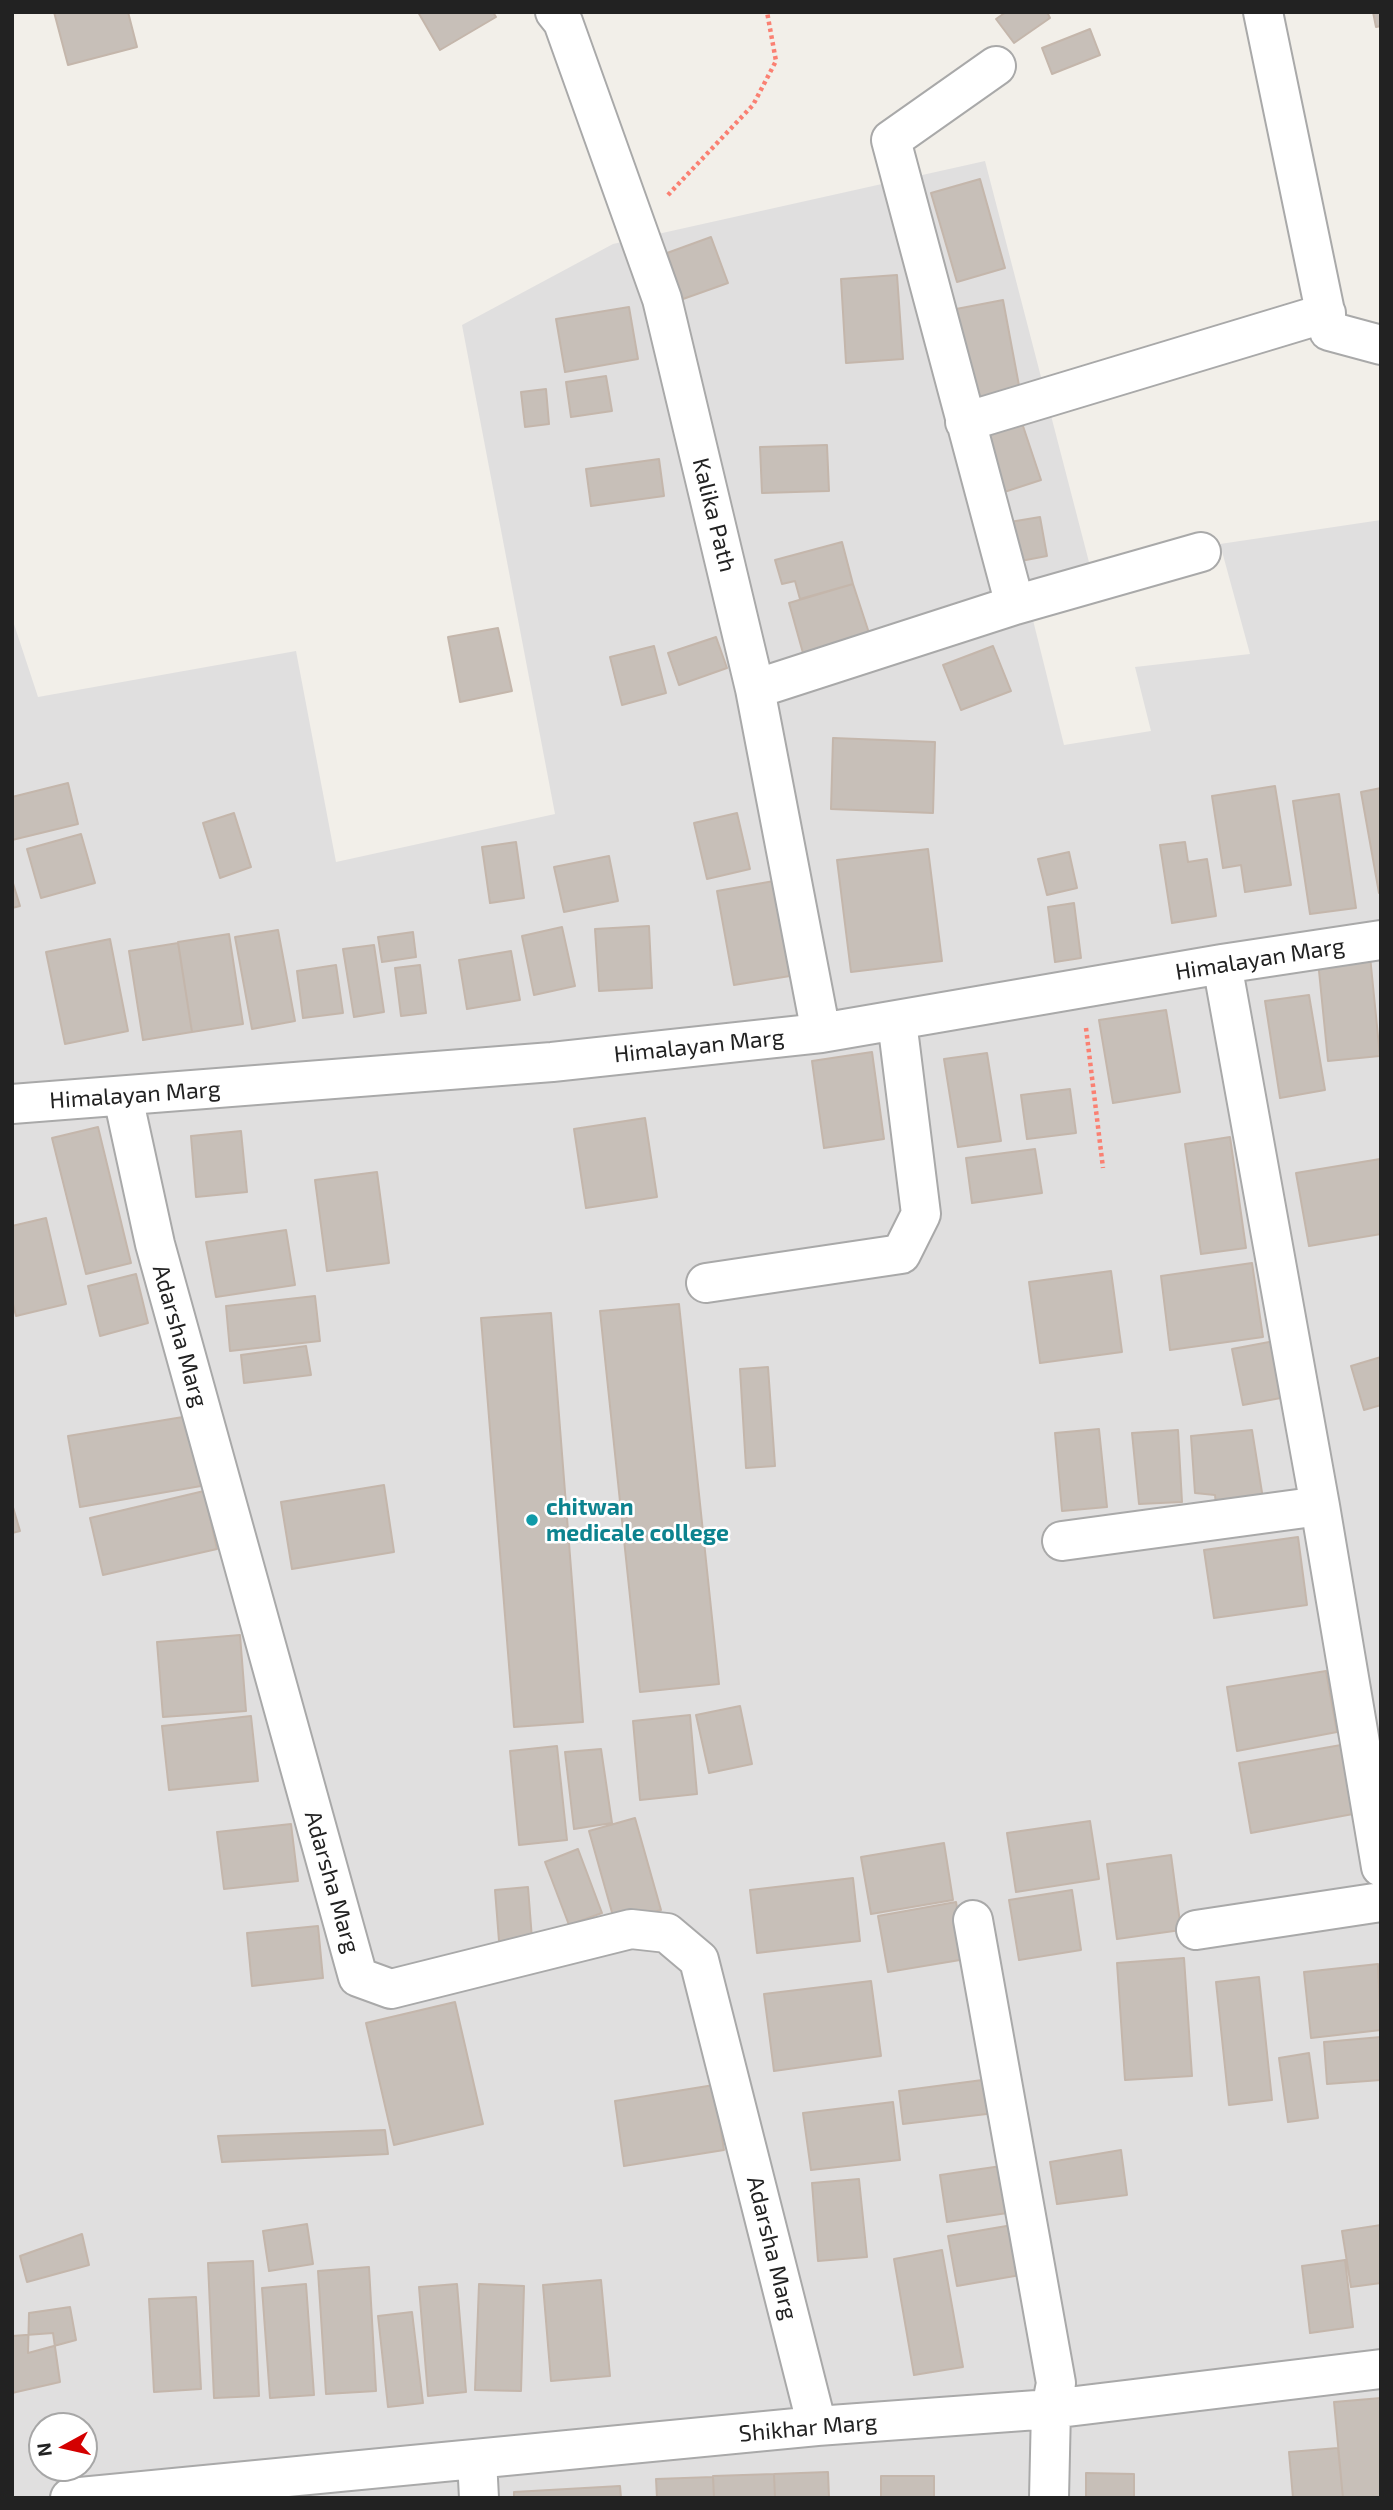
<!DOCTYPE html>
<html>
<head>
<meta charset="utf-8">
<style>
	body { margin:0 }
	#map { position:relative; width:1393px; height:2510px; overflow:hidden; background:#f2efe9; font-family:"Exo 2",sans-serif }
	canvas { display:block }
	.frame { position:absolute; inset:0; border:14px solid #222; pointer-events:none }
	.north { position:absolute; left:28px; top:2412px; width:70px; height:70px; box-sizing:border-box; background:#fff; border:2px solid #a7a7a7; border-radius:50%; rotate:262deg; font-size:19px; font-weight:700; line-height:28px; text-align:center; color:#222 }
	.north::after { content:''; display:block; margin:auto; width:24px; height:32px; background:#d40000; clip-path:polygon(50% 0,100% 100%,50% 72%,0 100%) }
</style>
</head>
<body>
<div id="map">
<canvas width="1393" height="2510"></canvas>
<div class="frame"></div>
<div class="north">N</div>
</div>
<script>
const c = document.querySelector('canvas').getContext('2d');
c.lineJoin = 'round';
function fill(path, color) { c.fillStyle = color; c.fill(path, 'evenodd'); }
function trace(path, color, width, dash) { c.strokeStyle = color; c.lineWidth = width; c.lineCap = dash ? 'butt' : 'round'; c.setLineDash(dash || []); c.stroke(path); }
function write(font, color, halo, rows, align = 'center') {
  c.font = font + ' "Exo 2",sans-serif'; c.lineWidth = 5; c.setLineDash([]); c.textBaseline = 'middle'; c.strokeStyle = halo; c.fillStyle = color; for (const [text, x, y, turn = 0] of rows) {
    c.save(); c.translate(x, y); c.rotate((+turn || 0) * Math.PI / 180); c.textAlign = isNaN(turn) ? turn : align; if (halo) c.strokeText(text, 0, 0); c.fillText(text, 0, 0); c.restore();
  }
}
const residential = new Path2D(`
	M985,161L1097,593L1031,612L1064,745L1151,731L1135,667L1250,654L1220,544L1381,520V2498H12V618L38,697L296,651L336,862L555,814L462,325L613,244ZM42,2426H84V2468H42Z`);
const building = new Path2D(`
	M54,12H128L137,47L68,65Z
	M418,12H493L496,17L440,50Z
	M1006,12H1047L1050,18L1014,43L996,19Z
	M1373,12H1381V26L1376,27Z
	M1090,29L1100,55L1052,74L1042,48Z
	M980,179L1005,268L957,282L931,193Z
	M711,237L728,283L683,299L667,253Z
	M897,275L903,359L846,363L841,279Z
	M1003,300L1020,391L968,401L951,310Z
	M629,307L638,359L565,372L556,319Z
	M606,376L612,411L571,417L566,382Z
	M546,389L549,424L525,427L521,392Z
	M1019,414L1041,480L995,495L973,429Z
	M827,445L829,491L762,493L760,447Z
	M659,459L664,496L591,506L586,469Z
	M1040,517L1047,556L1010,563L1004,523Z
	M842,542L853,584L800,599L795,581L782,584L775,560Z
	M853,584L869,633L803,653L789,603Z
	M498,628L512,691L460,702L448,637Z
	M716,637L727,668L679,685L668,653Z
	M654,646L666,693L622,705L610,657Z
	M993,646L1011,691L961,710L943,665Z
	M833,738L935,742L933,813L831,809Z
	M68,783L78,824L12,840V797Z
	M1275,786L1291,885L1245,892L1241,865L1223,868L1212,796Z
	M1381,788V893H1379L1361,792Z
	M1339,794L1356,908L1310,914L1293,801Z
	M234,813L251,867L220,878L203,823Z
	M737,813L750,869L707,879L694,823Z
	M81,834L95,883L41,898L27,849Z
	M516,842L524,898L490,903L482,847Z
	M1185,842L1188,862L1207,859L1216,916L1172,923L1160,845Z
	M928,849L942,961L851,972L837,860Z
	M1069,852L1077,888L1047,895L1038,859Z
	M609,856L618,901L564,912L554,867Z
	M12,880L20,906L12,908Z
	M774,881L790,976L734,985L717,891Z
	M1074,903L1081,958L1055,962L1048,907Z
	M649,926L652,988L599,991L595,929Z
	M562,927L575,986L534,995L522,936Z
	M278,930L295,1021L252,1029L235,937Z
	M413,932L416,957L382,962L378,937Z
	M229,934L243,1024L192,1032L178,942Z
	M110,939L128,1031L65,1044L46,952Z
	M178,943L192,1032L143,1040L129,951Z
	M374,945L384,1012L354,1017L343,949Z
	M511,951L520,1000L467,1009L459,960Z
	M1370,956L1380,1056L1328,1061L1318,961Z
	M336,965L343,1013L303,1018L297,971Z
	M420,965L426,1013L401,1016L395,968Z
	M1309,995L1325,1090L1280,1098L1265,1001Z
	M1166,1010L1180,1092L1113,1103L1099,1020Z
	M872,1052L884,1139L824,1148L812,1061Z
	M987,1053L1001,1141L958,1147L944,1059Z
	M1070,1089L1076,1133L1027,1139L1021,1095Z
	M645,1118L657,1197L586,1208L574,1129Z
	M98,1127L131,1263L86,1274L52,1138Z
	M241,1131L247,1192L196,1197L191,1136Z
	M1230,1137L1246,1248L1201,1254L1185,1144Z
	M1035,1149L1042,1193L972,1203L966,1158Z
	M1380,1159L1381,1234L1309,1246L1296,1173Z
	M377,1172L389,1263L327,1271L315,1180Z
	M46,1218L66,1304L16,1316L12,1300V1226Z
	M286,1230L295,1285L216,1297L206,1242Z
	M1252,1263L1263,1337L1170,1350L1161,1276Z
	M1111,1271L1122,1352L1040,1363L1029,1282Z
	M136,1274L148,1323L100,1336L88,1286Z
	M315,1296L320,1341L230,1351L226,1306Z
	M679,1304L719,1684L640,1692L600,1311Z
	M551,1313L583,1722L514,1727L481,1318Z
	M1285,1339L1297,1395L1243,1405L1232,1349Z
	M306,1346L311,1375L244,1383L241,1355Z
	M1381,1357V1405L1364,1410L1351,1366Z
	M768,1367L775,1466L746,1468L740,1369Z
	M189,1416L201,1486L80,1507L68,1436Z
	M1099,1429L1107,1507L1062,1511L1055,1433Z
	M1178,1430L1182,1502L1139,1504L1132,1433Z
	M1252,1430L1264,1505L1217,1515L1215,1495L1195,1493L1191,1436Z
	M384,1485L394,1552L292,1569L281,1502Z
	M204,1491L217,1549L103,1575L90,1518Z
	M12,1504L20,1531L12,1533Z
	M1298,1537L1307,1605L1214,1618L1204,1550Z
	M240,1635L246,1711L163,1717L157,1642Z
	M1326,1671L1337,1732L1237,1751L1227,1687Z
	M740,1706L752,1764L709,1773L696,1715Z
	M690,1715L697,1794L640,1800L633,1721Z
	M251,1716L258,1781L169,1790L162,1726Z
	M1341,1745L1353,1814L1251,1833L1239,1763Z
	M557,1746L567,1840L519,1845L510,1751Z
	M601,1749L612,1823L574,1829L565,1752Z
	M635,1818L661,1910L615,1923L589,1831Z
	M1090,1821L1099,1879L1016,1892L1007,1833Z
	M291,1824L298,1881L224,1889L217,1832Z
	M944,1843L953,1900L871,1914L861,1857Z
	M578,1849L602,1913L569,1925L545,1862Z
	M1171,1855L1181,1930L1117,1939L1107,1864Z
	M853,1878L860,1941L757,1953L750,1890Z
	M528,1887L532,1939L499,1941L495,1890Z
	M1072,1890L1081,1950L1019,1960L1009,1900Z
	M956,1902L966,1959L888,1972L878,1916Z
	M318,1926L323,1978L252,1986L247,1933Z
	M1184,1958L1192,2076L1125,2080L1117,1963Z
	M1378,1964L1381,2030L1311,2038L1304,1972Z
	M1259,1977L1272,2100L1229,2105L1216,1982Z
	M871,1981L881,2056L774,2071L764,1994Z
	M455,2002L483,2124L394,2145L366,2023Z
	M1381,2037V2080L1327,2084L1324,2042Z
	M1309,2053L1318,2118L1288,2122L1279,2058Z
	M990,2079L995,2113L903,2124L899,2091Z
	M714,2085L724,2150L624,2166L615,2101Z
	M893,2102L900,2160L811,2170L803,2113Z
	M385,2130L388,2154L222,2162L218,2136Z
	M1121,2150L1127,2195L1057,2204L1050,2162Z
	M1008,2165L1014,2212L947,2222L940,2175Z
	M859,2179L867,2257L818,2261L812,2183Z
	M1024,2223L1032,2273L957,2286L948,2236Z
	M307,2224L313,2264L269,2271L263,2231Z
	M1381,2225V2283L1351,2287L1342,2231Z
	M82,2234L89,2265L27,2282L20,2256Z
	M942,2250L963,2367L914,2375L894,2259Z
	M1345,2260L1353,2327L1310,2333L1302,2266Z
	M253,2261L259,2396L214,2398L208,2263Z
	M369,2267L376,2391L326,2394L318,2271Z
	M601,2280L610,2376L551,2381L543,2285Z
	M306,2284L314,2395L270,2398L262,2288Z
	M457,2284L466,2392L428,2396L419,2287Z
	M479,2284L524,2286L521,2391L475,2390Z
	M196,2297L201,2389L154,2392L149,2299Z
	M70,2307L76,2340L28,2353L29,2313Z
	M412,2312L423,2403L388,2407L378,2316Z
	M53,2333L60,2382L12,2393V2336Z
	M1381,2398V2498H1343L1334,2402Z
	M1338,2448L1343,2498H1293L1289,2452Z
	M828,2472L829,2498H775L774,2474Z
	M1086,2473L1134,2474V2498H1086Z
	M774,2474L775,2498H714L713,2476Z
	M881,2476H934V2498H881Z
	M713,2477L714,2498H657L656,2479Z
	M620,2486L621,2498H514V2492Z`);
const path = new Path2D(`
	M668,195L753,105L776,61L767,12
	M1086,1028L1103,1168`);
const minor = new Path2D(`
	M555,12L563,22L662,299L755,689L821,1033
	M1263,12L1329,331L1381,345
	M965,422L1326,313
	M1015,605L1201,552
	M755,689L1015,605L891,140L996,66
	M1222,964L1320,1506L1381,1867
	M123,1097L155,1244L358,1977L391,1989L631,1929L667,1933L699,1960L817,2426
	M12,1104L552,1062L821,1033L1222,964L1381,940
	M706,1283L901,1254L921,1214L897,1021
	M1062,1541L1320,1506
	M1196,1930L1381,1902
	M477,2460L479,2498
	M70,2498L817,2426L1051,2409L1056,2383L973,1920
	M1049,2498L1051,2409L1381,2369`);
const markers = [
	[532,1520,7,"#0f9aa8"]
];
const streetNames = [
	["Kalika Path",714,515,76],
	["Himalayan Marg",1260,959,-9],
	["Himalayan Marg",699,1046,-6],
	["Himalayan Marg",135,1095,-4],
	["Adarsha Marg",180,1336,74],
	["Adarsha Marg",332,1882,74],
	["Adarsha Marg",772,2248,76],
	["Shikhar Marg",808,2428,-5]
];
const cultureNames = [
	["chitwan",546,1507],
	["medicale college",546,1533]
];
fill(residential, '#e0dfdf');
fill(building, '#c7bfb8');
trace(building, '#c4b6ab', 2);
trace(minor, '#a9a9a9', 42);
trace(path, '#fa8072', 4.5, [3.5, 3.5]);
trace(minor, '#fff', 38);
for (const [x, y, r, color] of markers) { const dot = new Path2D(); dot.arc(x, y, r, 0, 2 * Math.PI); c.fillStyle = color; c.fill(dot); trace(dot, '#fff', 2.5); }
write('23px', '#222', '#fff', streetNames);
write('bold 23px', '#0d838f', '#fff', cultureNames, 'left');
</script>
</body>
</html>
